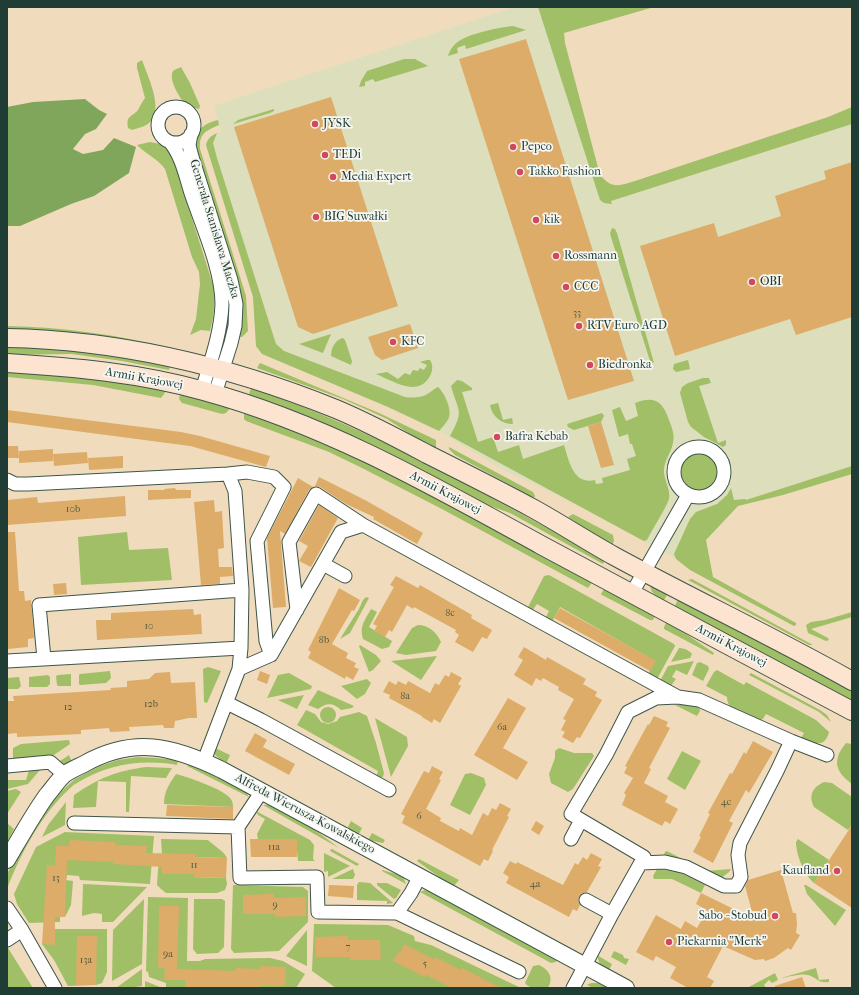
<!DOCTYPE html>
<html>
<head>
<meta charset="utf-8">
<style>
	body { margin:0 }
	#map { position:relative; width:859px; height:995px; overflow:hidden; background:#f0dcbc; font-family:"IM FELL French Canon",serif }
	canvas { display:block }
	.frame { position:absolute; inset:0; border:8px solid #1f3d34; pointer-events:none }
</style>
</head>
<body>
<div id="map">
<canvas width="859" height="995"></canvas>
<div class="frame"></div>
</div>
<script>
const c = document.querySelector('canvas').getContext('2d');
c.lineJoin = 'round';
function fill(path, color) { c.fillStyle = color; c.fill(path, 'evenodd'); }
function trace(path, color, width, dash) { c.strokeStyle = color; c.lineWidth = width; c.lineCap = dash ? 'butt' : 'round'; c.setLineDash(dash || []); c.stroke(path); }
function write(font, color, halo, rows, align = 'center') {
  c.font = font + ' "IM FELL French Canon",serif'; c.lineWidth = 3.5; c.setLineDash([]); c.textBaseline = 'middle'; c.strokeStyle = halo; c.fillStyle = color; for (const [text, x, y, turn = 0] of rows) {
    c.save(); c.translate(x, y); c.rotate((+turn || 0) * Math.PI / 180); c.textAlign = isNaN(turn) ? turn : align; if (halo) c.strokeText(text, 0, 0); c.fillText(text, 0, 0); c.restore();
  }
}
const built = new Path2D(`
	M514,7H549L606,202L852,124V472L745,501L702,509L674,554L676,559L562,497L503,470L439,431L388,407L262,354L256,346L253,297L206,145L207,140L210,136L221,132L214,106Z`);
const green = new Path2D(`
	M538,7H654L564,33L565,43L600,175C612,189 619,186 635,181L828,117L852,107V124L611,201L612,204L604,203L600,200Z
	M513,26L526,30L466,49L465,45L457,48L458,53L448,56C450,50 453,45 459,41C469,34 500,27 513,26Z
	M404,59H415L428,66L375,82L373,79L365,82V86L359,87L361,81L367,71Z
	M142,60C147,75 165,110 149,123C145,127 137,128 132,130L128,128C126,115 131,118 138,110C140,106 142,102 145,98L137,68V63Z
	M181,67L190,83L200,106L199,109C195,108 190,107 187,105C181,101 170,82 172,74C172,70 177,69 181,67Z
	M274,109V111L270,113L233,124L238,120Z
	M218,120L219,125C206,131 199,133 200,149L246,296L248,331L242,337H236C242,325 244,311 241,298L196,154C196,149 194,145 195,140C195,129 208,122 218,120Z
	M217,133L213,143L217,158L276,344L284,351L405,397C413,398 422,398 429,393C432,391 434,389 438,387C444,392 452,409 449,417C447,423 442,427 439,431L388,407L262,354L256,346L253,297L206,145C208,138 211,136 217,133Z
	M150,142L160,144L168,149L173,158L213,285C216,301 214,316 210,331L201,330L190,335L196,319L200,284L199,272L192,257L165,169C158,159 146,154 137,145Z
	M612,228L615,229L617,233L654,363L650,361L611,237L610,233Z
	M7,326C63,327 120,335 175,349L174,352L7,330Z
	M331,334L323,353L299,344Z
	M343,338L345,340L352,361L351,365L331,356C331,348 335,340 343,338Z
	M7,346C61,346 118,356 170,367L169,370L122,361L72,354L7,355Z
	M427,360H430C433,365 433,370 430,376C418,398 393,381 376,374L387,372L398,379L405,373L410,375L413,370L418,371L420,368L424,370L427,365L420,362Z
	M688,360L690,369L676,372L673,369L674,364Z
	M260,363L379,413L436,440V451L387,419L372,412L343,399L257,368Z
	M7,370L105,379L167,390L161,398L93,385L7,377Z
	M703,378H709L711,383L699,386L718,443L726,440V445L723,447L704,437L691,427L688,422L680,393L682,387L688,383Z
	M457,380L462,381L472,388V390L462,392L478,442L493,437L498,452L519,445L523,459L564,445C569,461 573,485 595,480L596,484L603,483L602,478L630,470L627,459L636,456L632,444H630L628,434L619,437L612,410L620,407L626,421L638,416L635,403C654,396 662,400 669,420C672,428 675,435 673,443C671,453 665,459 664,469C663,479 671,489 669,499C667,506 651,532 647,540L644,541L640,539L450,436C465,409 458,412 451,386Z
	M251,388C376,429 489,498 605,559L603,564L510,513L479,502L359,439L334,428L248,397Z
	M180,394L230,408L226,413L222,414L182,403L179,399Z
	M498,403L503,420L512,418L513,424C502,424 492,417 490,405Z
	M244,412L268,420L365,460L593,581L588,588L440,508L362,468L329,452L246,421L244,419Z
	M602,413L604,416L601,422L574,430L568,427L567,424Z
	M449,447L533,492L535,496L534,498L455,455L449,449Z
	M681 472a18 18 0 1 1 36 0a18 18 0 1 1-36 0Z
	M852,466V474L783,495L738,506L706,540L713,577L796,623V625L794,626L690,570L676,559L674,554L690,519L696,512L717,504L727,495L731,488L734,500L745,499L746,500Z
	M573,514L613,535L614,541L612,546L568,517Z
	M127,532L129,550L168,548L172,580L81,585L78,537Z
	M549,575L674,644L675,646L656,681L647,676L655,661L560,607L552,622L545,619L549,611L537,604L532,611H526L544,576Z
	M692,579L813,645H809L688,580Z
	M650,586H652L668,593L663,602L652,592Z
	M605,587L656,614L653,620H650L602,595L601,594Z
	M366,597L369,598L350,633L340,639L359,609L363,600Z
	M678,599L852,691V703L674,608Z
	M371,609L377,612L369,627L392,641L389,647L382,649L363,639C359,626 365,620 371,609Z
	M852,612V617L811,629L828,638L829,640L826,641L808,633L806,625L811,622L825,620Z
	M667,621L714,653L713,655L664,629V627Z
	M418,625C428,625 437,632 441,642L436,651L406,655L396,653L412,628Z
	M360,645L376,655L381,661L373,670L369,672L359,646Z
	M679,648C683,648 689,650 692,654L690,658L671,662Z
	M437,656L421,680L391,661Z
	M694,661L687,675L676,670L672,677L676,679L670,687L659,683L668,666Z
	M700,662L708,666L709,669L703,681L692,675L697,663Z
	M208,667L221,671L207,703L204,702L203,669Z
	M717,670L744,685L746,682L816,720L829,732C825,749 813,743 801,738L804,733L766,714L763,719L760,720C747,715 727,713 727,697L706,686L714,672Z
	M110,671L111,678L106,683L80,685L79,684V675L80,674Z
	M289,673L312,686L311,689L267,698L278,675Z
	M751,673L820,710L827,715L831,722L819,712L749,675Z
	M71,674V686H58L57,685L56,676L58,675Z
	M48,675L50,677V684L47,687H29V677Z
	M19,677L21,686L18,689H7V678Z
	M367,679L371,683L365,694L357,699L341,686Z
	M318,690L354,706L352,708L341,710C333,702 326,703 318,709L308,705Z
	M304,695L297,709L278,700Z
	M694,704L699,706L700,711L697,716L675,705Z
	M320 715a8 8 0 1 1 16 0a8 8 0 1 1-16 0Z
	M306,710L315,714L321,722L328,724L337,721L340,717L359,712L367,716L376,743L384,773L383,777L376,778L378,771L297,725Z
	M375,718L407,737L408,746L391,777Z
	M69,740L70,744L48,759L13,758V748L21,744Z
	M846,743L852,744V784C844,778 834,769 838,757C839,752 843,747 846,743Z
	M215,748L230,755L226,764L215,755Z
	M559,748L574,753H592L594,756L573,789L568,792L551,783L549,774L555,758V751Z
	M682,751L701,761L685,790L667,779Z
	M69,755L72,762L66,768L54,765Z
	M138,757L157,758L178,760L177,765C140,759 109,764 77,783C72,785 69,790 65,793C39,819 20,855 7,889L8,872L22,845L56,796L75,779L100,766L118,760Z
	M191,764L246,792L249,797L187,766Z
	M146,767L172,768L166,778L131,776L129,812H126V782L98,781L96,807L73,808L74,795C99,778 116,771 146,767Z
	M29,770H40L28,784L7,789V780H26Z
	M471,773L484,778L486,785L470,815L450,805L465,774Z
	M176,774C188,777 219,788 228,796C232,799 233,803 233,807L164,804C164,792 169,784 176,774Z
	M824,782L832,783L852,797V825L848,830L814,807C808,795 813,787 824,782Z
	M16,789L21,792L7,814V791Z
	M66,802L65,825L42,837L48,825Z
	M263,805H271L311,827L339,848Z
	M256,811L310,840L314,845L313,859L315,861H298L296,839H258L257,834L265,819L258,815Z
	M351,821L362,828L358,836L347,829Z
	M7,823L14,829L7,842Z
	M65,832L154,836L150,884L80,880L79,876L67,875L66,880L73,881L71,905L65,917H60V922L29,923L17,904L14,894L36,847Z
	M372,833L385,840L383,843L368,840Z
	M161,839L208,840C214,846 224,851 227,858L195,857V855L162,854V874H194V877L226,878L227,884L225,890L217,893H166L161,889L157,885L158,869L162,854Z
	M798,839L829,860L814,883C804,874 796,855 796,842Z
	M331,849H332L359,864L357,866L330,851Z
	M667,851L705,871L731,869L729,872L721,878L662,859L665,852Z
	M324,853L350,866L328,877V871L324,872Z
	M419,859L459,880L453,887L417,861Z
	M353,869L355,875L353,879H332Z
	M657,869L677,871L705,885L701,893L672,879H654L653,876Z
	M382,870L403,876L406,884L382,871Z
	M359,882L370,883L393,903L387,904V901L357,900V885Z
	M377,883H387L401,890L396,898L394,899L377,885Z
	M83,884L147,887L113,922H102V914L94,913L82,916Z
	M233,885L303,887L308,891V922L279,951L234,953L231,949Z
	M804,885H806L846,910L835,926L807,894Z
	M425,890L432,892L557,959L556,962L551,963L420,892Z
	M148,897L188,898L187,961H200L205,959L270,958L283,961L305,974L296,988H166V983L149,977L148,972L146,971Z
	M144,899L142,964L112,981L113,930Z
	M194,899H222L225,901L224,947L218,953L197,954L193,949Z
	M314,924L388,925L414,936L415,941L431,945L521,988H336L312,971Z
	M50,929H107V972L102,983L96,985L68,986L54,960L42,944H55Z
	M307,930V966L286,956Z
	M8,948L33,988H7Z
	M614,951L623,955L624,958L629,959L626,965L611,957Z
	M597,955L612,964L609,970L600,965Z
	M539,965C549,970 554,977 548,988C540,988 530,990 525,983L533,966Z
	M816,968L819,980L829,979V982C819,984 816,977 808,975C802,973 788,977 781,978Z
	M142,969V986L129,988H116Z
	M775,973L778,980L772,983L769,980L764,985L766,988H747Z
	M145,981L160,987V988H145Z
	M591,983H602L611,988H593L587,985Z`);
const forest = new Path2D(`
	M85,99L99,110L107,114L96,129L85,134L73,149L83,154L103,150L114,138L136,147L129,173L94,196L71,204L20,226H7V107L33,102Z`);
const building = new Path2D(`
	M526,39L634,381L568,400L459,59Z
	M331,97L398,306L313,334L298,327L234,127Z
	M852,162V317L796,335L790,319L675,356L640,246L714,223L718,237L781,216L775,196L826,179L824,171Z
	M410,324L418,348L382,360L375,355L368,337Z
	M7,410L181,432L200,436L270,456L266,467L190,446L7,422Z
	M601,422L614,465L601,468L588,426Z
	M7,446H18L19,458H7Z
	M53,449V461L19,463V451Z
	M87,452L88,463L54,466L53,454Z
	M123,456V468L89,470L88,458Z
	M319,477L365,500L423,533L417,544L373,519L374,517L346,504L320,487L315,486Z
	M298,478L313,487L309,490L285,534L280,531L286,607L273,608L267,538Z
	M175,488L176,490H191V498L148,500V490H165L164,489Z
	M125,496L126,516L7,525V500L37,497L38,503Z
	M214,500L215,512L222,511L224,548L218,549L219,567H232L233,576L220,577V584L201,585L194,502Z
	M319,505L338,518L311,567L299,561L308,546L299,541Z
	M7,532H15L19,591H24L25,601L31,600L34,638L28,639V647L8,649L7,631Z
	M396,576L418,588L420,585L472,615L471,618L492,630L487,639L482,637L473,652L455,642L459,635L455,632L456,630L414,607L413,609L407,605L392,632L389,630L385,637L374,631L377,626L373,624L394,587L390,585Z
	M66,583L67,594L54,595L53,584Z
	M339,588L360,600L354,611L352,610L332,644L348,653L346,658L356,663L354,667L359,669L353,680L346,676L345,679L308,658L311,652L308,650Z
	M560,608L656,661L650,671L554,618Z
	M193,609L194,615L201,614L202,634L97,640L96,620H111V613Z
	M524,647L546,660L547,657L586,679L583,684L597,692L595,696L602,700L580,738L577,737L573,743L562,737L565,732L561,730L566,720L563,719L574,699L558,690L559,687L543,678L541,681L536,678L532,686L514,675L523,660L518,657Z
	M260,671L270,675L267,684L257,680Z
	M170,672L171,683L195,682L197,718H189L175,721L174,728H164L163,725L129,727L130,731L110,732L109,728L81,730V734L17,737V733L7,734V701H14L13,696L111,690L110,688L127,687V681L149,679L155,673Z
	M451,672L462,678L458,684L461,686L440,723L434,719L432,723L422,717V716L389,698L390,695L383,692L389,681L396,685L398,681L406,685L408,681L430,693L435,683L439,685L445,675L449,677Z
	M508,698L526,708L503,748L528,762L517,780L474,755Z
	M654,716L668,722L666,726L670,728L649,768L651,769L644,783L668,796L665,802L678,809L670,824L665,821L662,826L622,805L626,795L624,793L633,778L624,773L627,767L625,766L648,724L649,725Z
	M255,733L267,740L263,747L295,764L289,775L245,751Z
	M753,741L773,752L749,793L746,790L729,821L733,823L713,863L693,852L701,837L699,836L710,814L708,813L730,773L732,774L744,752L746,754Z
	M432,766L443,772L439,779L441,780L426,809L441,818L440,821L459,831L460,828L472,835L483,813L488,816L492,808L496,810L500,803L511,809L507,816L509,817L492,850L493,851L488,861L484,859L480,866L402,823L405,816L401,814L418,782L424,771L429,773Z
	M167,805L233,807V819L166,816Z
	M536,821L544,826L539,835L531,830Z
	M852,825V908L814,883Z
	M250,839H297V857H251Z
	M70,840L115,842V845L147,846L146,853L195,854V857L227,858L226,878L194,877V874H162V867L113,864V862L67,860L65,917H55V945L42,944L47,865L55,866L56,846H69Z
	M591,853L602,859L598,866L601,867L587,892L582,893L579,897L578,901L580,905L577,911L573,909L569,917L506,883L509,877L503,873L510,861L516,864L517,862L563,885L575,863L578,865L583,857L587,860Z
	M781,870L793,913H796L797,924L796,933L800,935L791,950L788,948L774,958L765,961L764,959L755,960L723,946L707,977L714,981L710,988H688L670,978L676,967L656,956L653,961L636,952L656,915L681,929L685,921L697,928L707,910L696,904L701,893L754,919L745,886L748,880Z
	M329,885L354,886L353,898L328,896Z
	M274,894V898L306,897V916L275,917V914H243V895Z
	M159,906H179L177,969L236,971V968L260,969V966L286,967L285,986H260V988H185V980H164L165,968H158Z
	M77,936H97L96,985H76Z
	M348,936V940H380L381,960H350V957H316L315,937Z
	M404,944L433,959L435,957L461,970L462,968L501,988H452L426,975L425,977L393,961L398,952L400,953Z
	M802,977L806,988H775V986Z`);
const minor = new Path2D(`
	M158 125a18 18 0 1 1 36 0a18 18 0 1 1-36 0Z
	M191,134L189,145L192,157L231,280L236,304L235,326L231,343L215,394
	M170,142C182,156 186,178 192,196C203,228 222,270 222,304C221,334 210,363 202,390
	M674 472a25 25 0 1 1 50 0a25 25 0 1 1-50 0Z
	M228,474L247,472L274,477L284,487L257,541L266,641L271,655
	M7,480L15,484H28L228,474L235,491L242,590L241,648L239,669L204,761
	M323,564L345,576
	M632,593L688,495
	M297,610L289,542L316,494L363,525
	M44,659L39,605L242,590
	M7,661L241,648
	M239,669L271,655L341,532L363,525L678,697L699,700L791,741L777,771L740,843L738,855L741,877L736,886H724L686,867L665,862L641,863
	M227,703L261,720L389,790
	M791,741L827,755
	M7,766L50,762L65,775
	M74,823L238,827L240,878L317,877L318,912L397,913L519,972
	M238,827L262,791
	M571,839L581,820
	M586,900L612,914
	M7,908L22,930L55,988
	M397,913L411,893L420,876
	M7,940L22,930
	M573,988L612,914L644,857L571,814L606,755L628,712L656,698L677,697`);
const tertiary = new Path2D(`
	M7,860C20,838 32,816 47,795C53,788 58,780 65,774C71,770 78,767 84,764C134,736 173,746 222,770L626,988`);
const secondary = new Path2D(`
	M7,338C119,340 232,367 336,409C367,422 397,438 427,454C463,472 499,490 534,509C561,524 587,541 614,556C693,599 774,637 852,681
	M7,363C73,367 140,373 204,391C325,424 432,485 541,545C645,601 748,656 852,711`);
const markers = [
	[315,124,4,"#d1495b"],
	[513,147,4,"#d1495b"],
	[325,155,4,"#d1495b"],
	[520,172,4,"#d1495b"],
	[333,177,4,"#d1495b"],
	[316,217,4,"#d1495b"],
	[536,220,4,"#d1495b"],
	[556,256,4,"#d1495b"],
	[752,282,4,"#d1495b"],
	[566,287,4,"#d1495b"],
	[579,326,4,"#d1495b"],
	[393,342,4,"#d1495b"],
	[590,365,4,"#d1495b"],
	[497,437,4,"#d1495b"],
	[837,871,4,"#d1495b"],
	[775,916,4,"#d1495b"],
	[669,942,4,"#d1495b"]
];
const numberNames = [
	["33",577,314],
	["10b",73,510],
	["8c",450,614],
	["10",149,627],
	["8b",324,641],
	["8a",405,697],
	["12b",151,705],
	["12",68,708],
	["6a",502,728],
	["4c",726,803],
	["6",419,817],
	["11a",274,848],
	["11",194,866],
	["13",56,879],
	["4a",535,885],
	["9",275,906],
	["7",348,948],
	["9a",168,955],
	["13a",86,961],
	["5",425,965]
];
const poiNames = [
	["JYSK",323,124],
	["Pepco",521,147],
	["TEDi",333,155],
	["Takko Fashion",528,172],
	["Media Expert",341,177],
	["BIG Suwałki",324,217],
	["kik",544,220],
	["Rossmann",564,256],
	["OBI",760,282],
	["CCC",574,287],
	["RTV Euro AGD",587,326],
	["KFC",401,342],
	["Biedronka",598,365],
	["Bafra Kebab",505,437],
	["Kaufland",829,871,"right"],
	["Sabo - Stobud",767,916,"right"],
	["Piekarnia \"Merk\"",677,942]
];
const streetNames = [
	["Generała Stanisława Maczka",214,229,73],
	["Armii Krajowej",144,379,10],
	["Armii Krajowej",445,493,28],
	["Armii Krajowej",731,646,28],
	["Alfreda Wierusza-Kowalskiego",305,814,28]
];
fill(built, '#dddebc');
fill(green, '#a0bf67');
fill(forest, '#80a65c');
fill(building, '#dcac68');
trace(minor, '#3e5548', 15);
trace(tertiary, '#3e5548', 18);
trace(secondary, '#3e5548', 20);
trace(minor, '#fff', 13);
trace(tertiary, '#fff', 16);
trace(secondary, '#fde4d0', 18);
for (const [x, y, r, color] of markers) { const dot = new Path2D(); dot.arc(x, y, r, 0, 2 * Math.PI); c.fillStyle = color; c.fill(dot); trace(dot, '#f6f6f2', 1.5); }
write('10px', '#4e5941', null, numberNames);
write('12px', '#1f3d34', '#f6f6f2', poiNames, 'left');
write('12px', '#1f3d34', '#f6f6f2', streetNames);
</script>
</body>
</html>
